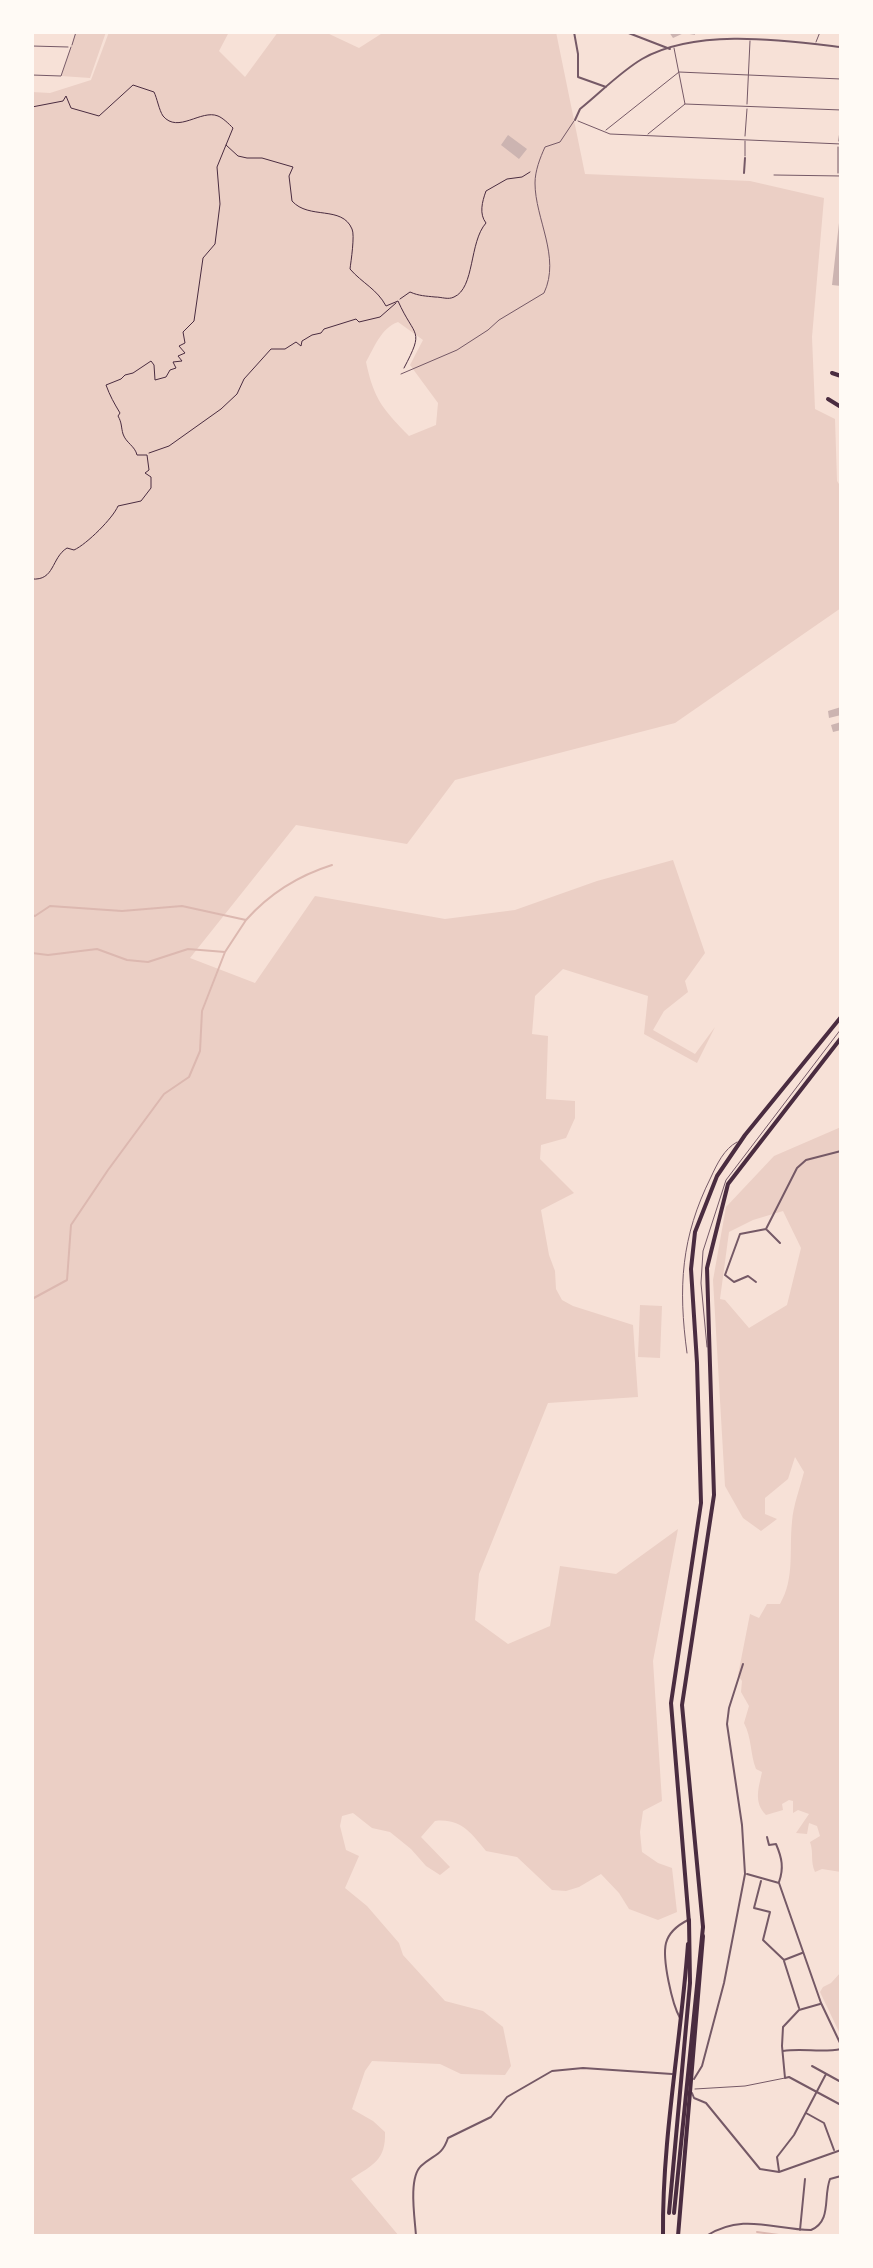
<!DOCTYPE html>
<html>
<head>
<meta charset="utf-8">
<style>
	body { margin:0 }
	#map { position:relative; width:873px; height:2268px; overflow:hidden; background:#f7e1d7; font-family:"Archivo Narrow",sans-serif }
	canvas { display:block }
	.frame { position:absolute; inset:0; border:34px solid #fffaf5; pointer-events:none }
</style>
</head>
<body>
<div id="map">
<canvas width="873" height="2268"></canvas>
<div class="frame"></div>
</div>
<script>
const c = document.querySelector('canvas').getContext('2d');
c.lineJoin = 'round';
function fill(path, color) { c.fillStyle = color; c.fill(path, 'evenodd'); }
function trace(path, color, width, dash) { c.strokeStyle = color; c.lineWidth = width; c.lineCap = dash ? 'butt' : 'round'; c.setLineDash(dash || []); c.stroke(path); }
const green = new Path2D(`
	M76,32H106L90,78L61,76Z
	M109,32H229L219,51L245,77L278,32H325L359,48L384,32H556L585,174L750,181L824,198L812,337L815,409L835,419L837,481L841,487V608L675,723L455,780L407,844L296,825L190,958L255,983L315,896L445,919L515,910L597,881L673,860L705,953L685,981L688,992L664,1011L653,1030L695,1054L715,1027L697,1063L644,1034L648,996L563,969L535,996L532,1034L548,1036L546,1099L575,1101V1118L566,1138L541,1145L540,1159L574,1193L541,1210L549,1255L555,1271L556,1289L562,1300L573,1306L633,1325L638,1397L548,1403L479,1574L475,1620L508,1644L550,1626L560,1566L616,1574L678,1529L653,1661L662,1801L643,1811L640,1832L642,1852L658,1863L672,1868L677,1912L658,1920L629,1909L619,1893L601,1874L579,1887L566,1891L552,1890L517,1857L486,1851C471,1833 461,1818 435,1821L421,1837L450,1867L440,1875L426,1866L411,1849L390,1832L372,1828L353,1813L342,1816L340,1826L346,1850L359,1856L345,1888L367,1906L399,1943L403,1955L445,2001L483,2011L503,2027L511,2066L505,2075L461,2074L440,2064L372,2061L365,2071L352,2109L373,2121L385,2132C386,2160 373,2165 351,2179L399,2236H32V92L50,93L91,80ZM398,322L423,340L410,365L438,403L436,425L409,436C383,409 374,400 366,362C374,348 381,328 398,322Z
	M841,1127V1872L822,1869L815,1872C810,1861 814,1853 810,1842L820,1836L817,1826L809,1823L807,1834L796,1833L809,1814L798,1810L793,1813V1801L789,1800L782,1804L783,1810L766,1815C753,1802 759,1787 762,1772L756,1769C750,1754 752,1738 744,1723L749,1706L741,1692L742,1681L738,1675L750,1614L759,1618L767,1604H780C795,1578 789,1550 792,1522C793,1506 800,1488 804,1472L795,1457L788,1479L765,1498V1514L777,1519L761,1531L743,1518L725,1486L713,1280L726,1207L774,1156ZM783,1211L801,1248L787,1305L749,1328L725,1300L720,1299L729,1232L753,1220Z
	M640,1305L662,1306L660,1358L638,1357Z
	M841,1972V2036L820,1992L823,1987L831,1983Z`);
const stream = new Path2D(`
	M32,915L35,916L50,906L122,911L182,906L246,920C270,893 297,876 332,865
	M32,953L48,955L97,949L127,960L148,962L188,949L225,952
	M32,1299L67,1280L71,1225L108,1170L164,1094L189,1077L200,1051L202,1011L225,952L246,920
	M757,2232L786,2236`);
const building = new Path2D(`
	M669,32H695V35L684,33L673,38Z
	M508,135L527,149L519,159L501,145Z
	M839,223H841V286L832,285Z
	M841,707V715L829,718L828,711Z
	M841,722V730L833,732L831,725Z`);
const path = new Path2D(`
	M32,107L63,101L66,96L71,108L99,116L133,85L154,92C157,98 159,110 163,116C178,134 201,109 218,116C223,118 229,124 233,128L226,145L238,156L247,158H262L293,167L289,176L292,201C309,220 342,205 352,229C355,235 351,261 350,269C362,283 377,289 386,306L398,301C415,339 425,328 404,368
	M400,299L410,292C419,296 426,296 435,297C442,297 448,300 454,297C475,288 469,242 486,223C479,214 482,202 486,191L507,179L522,177L530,172
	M149,453L169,446L221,409L237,394L244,379L271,349H285L296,342L301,346L302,341L312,335L321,333L324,329L356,319L359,322L380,317L396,303
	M32,579C55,581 51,558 67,548L74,550C87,544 113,518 118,506L141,501L151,488V477L145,473L149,470L147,455H137C135,446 126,443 123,434C121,427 122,423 118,416L120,413C114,403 110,396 106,385L121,379L125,375L133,373L151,361L154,365L155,380L166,377L170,370L176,368L173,362L182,361L178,356L185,353L179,346L185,343L183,332L194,321L203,258L215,244L220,204L217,167L226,145`);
const service = new Path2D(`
	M816,42L820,32
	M72,45L76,32
	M32,46L68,47
	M32,75L61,76L71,47
	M685,104L841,110
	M747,104L750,41
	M578,121L610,134L841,144
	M606,130L679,72L841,79
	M648,134L685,104L674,48
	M745,136L747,109
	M839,141L841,116
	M745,156V141
	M838,173V147
	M774,175L841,176
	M401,374L457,350L488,330L499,320L544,293C561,257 535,219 535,183C535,171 540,158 545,147L560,142L574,121
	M707,1347L701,1283L703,1251L726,1180L841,1029
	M687,1353C678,1287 681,1237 711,1177C717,1164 724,1149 737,1142
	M695,2089L745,2086L785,2078`);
const minor = new Path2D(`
	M574,32L578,54V77L606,87
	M594,32H595
	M626,32L670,49
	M575,120L580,109C600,93 620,72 642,59C696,28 781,40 841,47
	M744,173L745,158
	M767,1230L780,1243
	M756,1282L748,1276L734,1282L725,1275L740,1234L766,1229L797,1168L806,1160L841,1151
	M767,1837L769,1845L776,1844C782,1858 784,1868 779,1882
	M747,1874L779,1883L821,2003L841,2045
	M761,1881L754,1908L770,1912L763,1940L784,1960L802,1953
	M784,1961L799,2008
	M820,2004L799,2010L783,2027L782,2046L785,2078L789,2077L841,2105
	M680,2018C672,2004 662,1959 666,1943C669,1932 678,1925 688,1920
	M783,2051C803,2048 822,2053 841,2049
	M812,2066L841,2082
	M694,2079L702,2066L724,1983L745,1874L742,1825L727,1724L729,1708L743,1664
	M692,2093L694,2098L706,2103L760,2169L779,2172L841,2150
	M806,2113L824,2123L834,2150
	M779,2171L777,2157L794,2135L826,2074
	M800,2230L805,2179
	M416,2236C415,2219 408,2178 421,2166C434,2154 442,2156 448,2138L491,2117L507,2097L552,2071L583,2068L672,2074
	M706,2236C743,2213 772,2229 811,2230C832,2221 823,2197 830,2179L841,2176`);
const primary = new Path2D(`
	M689,1923L671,1703L701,1503L697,1363L691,1269L695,1232L717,1176L745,1135L841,1017
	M703,1927L682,1705L714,1495L707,1268L728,1184L841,1038
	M663,2236C662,2138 681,2041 688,1944
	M678,2236L703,1936`);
const trunk = new Path2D(`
	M832,373L841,376
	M828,399L841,407
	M669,2213L690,1983L689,1920
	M674,2213L703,1927`);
fill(green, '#ebcfc5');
trace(stream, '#dcb8b0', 2);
fill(building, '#ccb4b1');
trace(path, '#4a2c40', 1);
trace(service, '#755966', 1);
trace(minor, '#755966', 2);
trace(primary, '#4a2c40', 4);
trace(trunk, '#4a2c40', 4);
</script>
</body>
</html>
